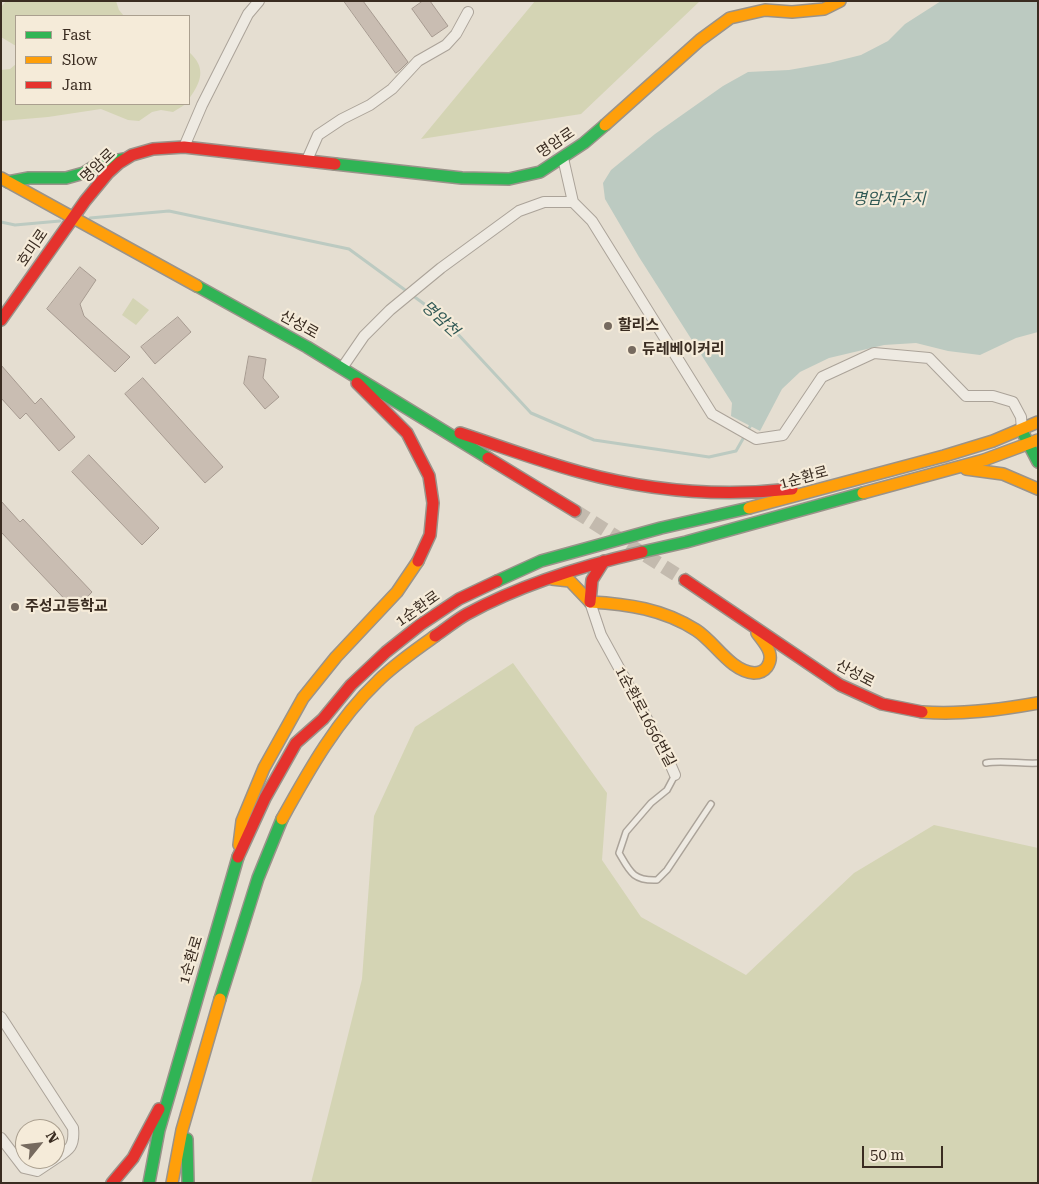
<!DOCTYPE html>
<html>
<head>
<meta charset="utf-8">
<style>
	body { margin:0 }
	#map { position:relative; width:1039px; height:1184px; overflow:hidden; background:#e5ded1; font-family:"Roboto Serif",serif }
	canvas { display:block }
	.frame { position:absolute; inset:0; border:2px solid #3a2c21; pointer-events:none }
	.legend { position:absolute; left:15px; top:15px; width:175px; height:90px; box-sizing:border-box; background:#f5ebd9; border:1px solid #aa9f8f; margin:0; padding:6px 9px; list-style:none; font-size:15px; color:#3a2c21 }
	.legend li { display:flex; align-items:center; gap:10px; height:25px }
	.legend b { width:25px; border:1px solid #aa9f8f }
	.north { position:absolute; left:15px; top:1119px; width:50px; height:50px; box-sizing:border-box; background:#f5ebd9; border:1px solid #aa9f8f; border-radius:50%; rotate:61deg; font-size:14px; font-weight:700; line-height:20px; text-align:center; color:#3a2c21 }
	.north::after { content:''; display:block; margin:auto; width:18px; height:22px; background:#766a5f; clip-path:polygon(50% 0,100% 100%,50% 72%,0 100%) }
	.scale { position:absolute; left:862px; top:1146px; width:81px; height:22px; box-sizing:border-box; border:2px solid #3a2c21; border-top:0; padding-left:6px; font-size:15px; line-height:18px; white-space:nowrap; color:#3a2c21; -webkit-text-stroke:4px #f5ebd9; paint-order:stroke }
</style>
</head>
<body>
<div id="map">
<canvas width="1039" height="1184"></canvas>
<div class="frame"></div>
<ul class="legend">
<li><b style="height:6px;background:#30b455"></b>Fast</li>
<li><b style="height:6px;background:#ff9f0a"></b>Slow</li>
<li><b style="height:6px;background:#e5322d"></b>Jam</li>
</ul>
<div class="north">N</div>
<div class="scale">50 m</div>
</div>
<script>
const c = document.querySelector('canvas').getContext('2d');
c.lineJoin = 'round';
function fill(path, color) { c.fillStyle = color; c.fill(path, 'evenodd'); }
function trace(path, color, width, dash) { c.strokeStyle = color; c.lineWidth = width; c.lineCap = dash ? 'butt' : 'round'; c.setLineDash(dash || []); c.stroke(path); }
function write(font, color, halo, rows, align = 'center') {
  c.font = font + ' "Roboto Serif","Noto Sans KR",serif'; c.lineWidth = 4.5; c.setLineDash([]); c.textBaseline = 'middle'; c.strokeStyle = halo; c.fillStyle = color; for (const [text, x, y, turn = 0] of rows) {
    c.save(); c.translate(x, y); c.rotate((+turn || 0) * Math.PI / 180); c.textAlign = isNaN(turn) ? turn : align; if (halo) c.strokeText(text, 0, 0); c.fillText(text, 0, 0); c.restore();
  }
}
const green = new Path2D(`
	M6,1H116L119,10L124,16H16V46L1,37V7Z
	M535,1H700L581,114L421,139Z
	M189,52C207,68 201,82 189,99Z
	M16,64V104H186L173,112L161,110L152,112L139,121L128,120L101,109L48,117L1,121V70L10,69Z
	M133,298L149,310L136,325L122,315Z
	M513,663L607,793L602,860L641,917L746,975L854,873L934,825L1038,848V1183H311L362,979L374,816L415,727Z`);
const water = new Path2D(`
	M941,1H1038V332L1016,338L980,355L948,351L916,343L884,345L829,358L800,372L782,389L760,431L731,416L732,403L639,257L605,199L603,183L611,170L655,134L723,86L748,72L789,70L829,63L861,55L888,41L905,24Z`);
const stream = new Path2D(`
	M90,218L169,211L349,249L442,317L531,413L594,440L709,457L736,451L752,423
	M1,222L15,225L60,221`);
const building = new Path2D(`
	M344,1H363L408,62L400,70L396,73Z
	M423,1H430L448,26L432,37L412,9Z
	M80,267L96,280L80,304L84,316L130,357L115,372L47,309Z
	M178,317L191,332L155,364L141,347Z
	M249,356L266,359L263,378L279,397L265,409L244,384Z
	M1,365L35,404L41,398L75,437L59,451L26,413L20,419L1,398Z
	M143,378L223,467L205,483L125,394Z
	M89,455L159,528L142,545L72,472Z
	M1,501L20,522L23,519L92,592L75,610L1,532Z`);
const secondaryTunnel = new Path2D(`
	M575,511L685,580`);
const lane = new Path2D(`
	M986,763C1002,760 1021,764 1038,763
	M675,775L667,790L651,803L626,832L619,853C630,872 633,881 657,880L667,870L711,804`);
const street = new Path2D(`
	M184,147L202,105L248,14L259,1
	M307,160L318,135L342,119L370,105L392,89L418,61L446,45L456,34L468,12
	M573,202L592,221L712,414L756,439L783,435L822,377L874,353L929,358L966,396H993L1013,402L1021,417L1022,430
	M342,368L364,336L390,310L441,268L519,211L544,202H573L563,158
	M590,602L601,635L665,752L675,775
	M1,1017L73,1128C75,1147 69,1150 55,1159
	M1,1138L24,1168L37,1171L55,1159`);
const fast = new Path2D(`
	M335,164L462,178L509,179L540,172L584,143L605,125
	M8,182L29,178H66L84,173L98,164L123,159
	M197,286L307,347L488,458
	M1024,435L1038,462
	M642,552L686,542L863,493
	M497,581L541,561L661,528L749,508
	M220,999L258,878L282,819
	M187,1139L188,1183
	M149,1183L159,1130L238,857`);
const slow = new Path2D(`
	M605,125L700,40L730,18L765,10L792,12L824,9L840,1
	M1,178L197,286
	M966,469L1003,474L1038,489
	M863,493L984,460L1038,440
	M749,508L944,456L993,441L1038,422
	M552,579L570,581L590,602C628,604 663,609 696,630C715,642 730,671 754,673C759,673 764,671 767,667C776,654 764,643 757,633
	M922,712C961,715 999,710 1038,703
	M282,819C309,770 337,720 378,681C395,664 416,650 435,636
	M239,845L242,821L264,768L303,698L336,657L397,592L418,561
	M172,1183L182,1130L220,999`);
const jam = new Path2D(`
	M1,320L85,201L108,173L119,163L132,155L153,149L184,147L335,164
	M357,383L407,433L429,476L433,503L430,535L418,561
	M460,433C500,446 539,461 580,472C649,491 721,497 792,489
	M488,458L575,511
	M685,580L840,685L882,704L922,712
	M590,602L592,580L604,561
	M435,636C446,629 456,620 467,614C522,584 581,566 642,552
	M238,857L265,798L296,743L323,719L351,685L386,652L420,625L459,599L497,581
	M112,1183L133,1158L159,1109`);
const markers = [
	[608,326,5,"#766a5f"],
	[632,350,5,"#766a5f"],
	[15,607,5,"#766a5f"]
];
const streetNames = [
	["명암로",556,143,-34],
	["명암로",98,166,-44],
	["호미로",33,248,-56],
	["산성로",299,325,29],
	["1순환로",804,478,-15],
	["1순환로",418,609,-35],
	["산성로",855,674,28],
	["1순환로1656번길",645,717,62],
	["1순환로",191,960,-73]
];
const poiNames = [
	["할리스",618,326],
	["듀레베이커리",642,350],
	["주성고등학교",25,607]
];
const waterNames = [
	["명암저수지",889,199],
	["명암천",440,319,42]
];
fill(green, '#d4d4b4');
fill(water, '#bccac1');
trace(stream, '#bccac1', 3);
fill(building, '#c9bdb2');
trace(building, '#a69a90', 1);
trace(secondaryTunnel, '#c3baae', 14, [14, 7]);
trace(lane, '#aba399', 8);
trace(street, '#aba399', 12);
trace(fast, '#9a938a', 14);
trace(slow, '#9a938a', 14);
trace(jam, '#9a938a', 14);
trace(lane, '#eeeae2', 5);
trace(street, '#eeeae2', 10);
trace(fast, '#30b455', 11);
trace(slow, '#ff9f0a', 11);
trace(jam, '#e5322d', 11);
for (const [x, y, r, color] of markers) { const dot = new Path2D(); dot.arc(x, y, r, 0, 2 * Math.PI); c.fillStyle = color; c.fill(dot); trace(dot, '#f5ebd9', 2); }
write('15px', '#3a2c21', '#f5ebd9', streetNames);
write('bold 15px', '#3a2c21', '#f5ebd9', poiNames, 'left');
write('italic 16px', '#315955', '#f5ebd9', waterNames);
</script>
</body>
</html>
